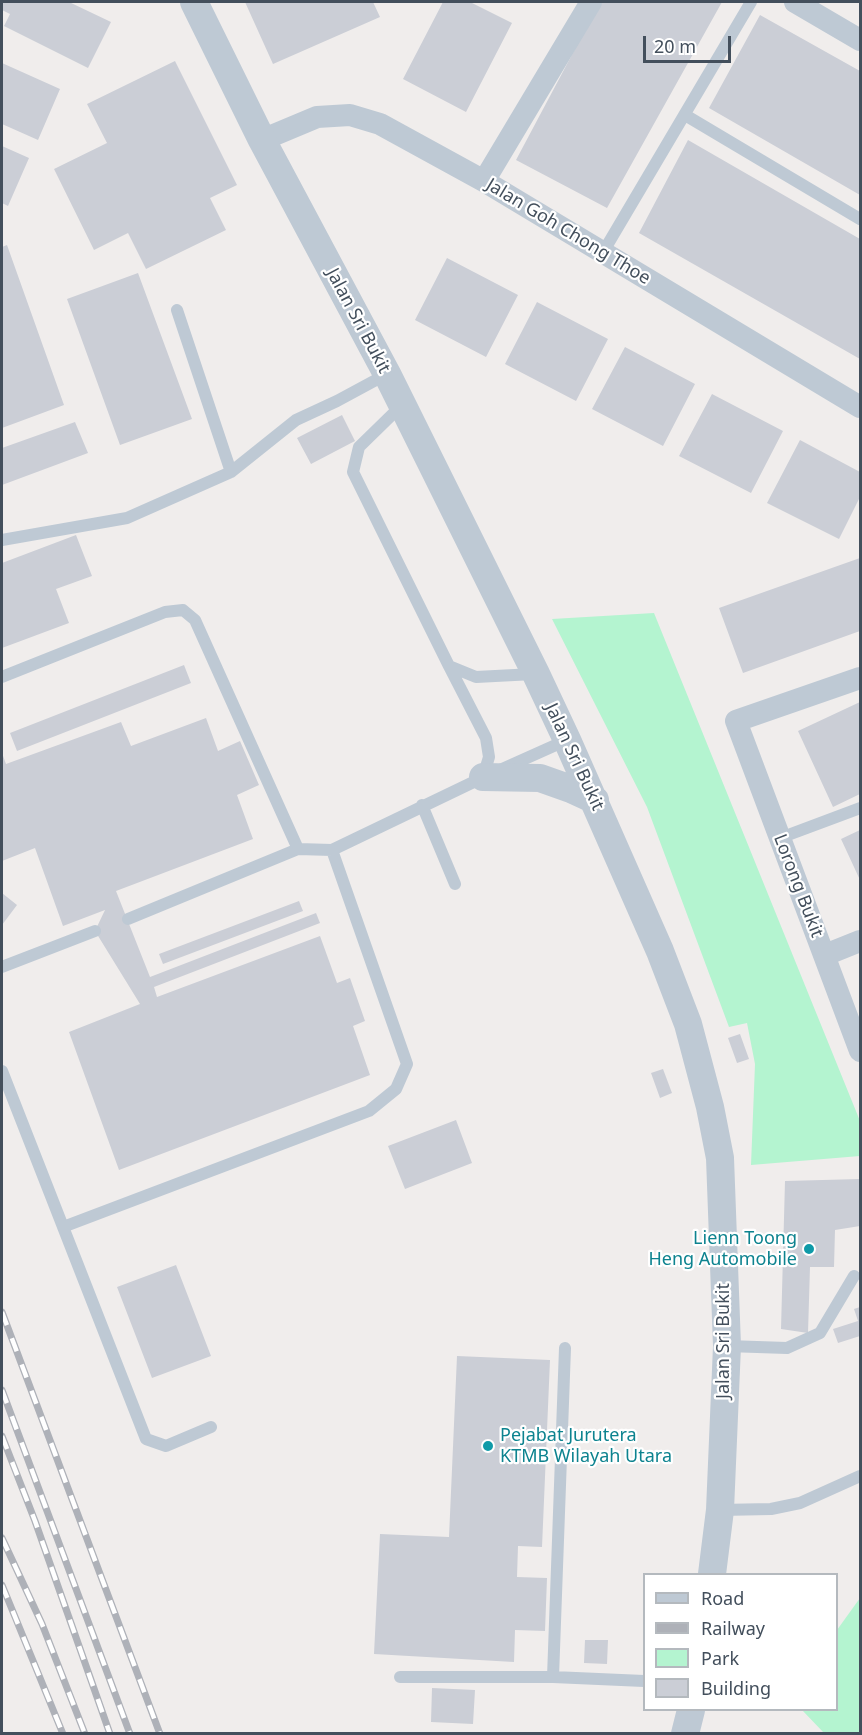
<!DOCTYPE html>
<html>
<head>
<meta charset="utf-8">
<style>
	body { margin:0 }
	#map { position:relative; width:862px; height:1735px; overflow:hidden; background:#f0edec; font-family:"Noto Sans",sans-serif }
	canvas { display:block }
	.frame { position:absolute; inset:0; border:3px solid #434f5c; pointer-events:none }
	.legend { position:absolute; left:643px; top:1573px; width:195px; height:138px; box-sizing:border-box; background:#fff; border:2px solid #b4b9be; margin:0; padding:8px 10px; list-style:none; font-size:18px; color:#434f5c }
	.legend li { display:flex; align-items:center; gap:12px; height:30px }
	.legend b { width:30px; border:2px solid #b4b9be }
	.scale { position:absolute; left:643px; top:36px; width:88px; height:27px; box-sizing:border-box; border:3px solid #434f5c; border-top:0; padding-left:8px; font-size:18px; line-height:21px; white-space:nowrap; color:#434f5c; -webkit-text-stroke:4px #fff; paint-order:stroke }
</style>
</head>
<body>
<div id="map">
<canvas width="862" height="1735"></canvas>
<div class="frame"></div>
<ul class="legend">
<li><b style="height:8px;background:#bec9d4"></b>Road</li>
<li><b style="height:8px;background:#aeb1b8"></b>Railway</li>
<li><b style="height:16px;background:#b4f4d0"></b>Park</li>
<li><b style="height:16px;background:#cbced6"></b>Building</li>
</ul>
<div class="scale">20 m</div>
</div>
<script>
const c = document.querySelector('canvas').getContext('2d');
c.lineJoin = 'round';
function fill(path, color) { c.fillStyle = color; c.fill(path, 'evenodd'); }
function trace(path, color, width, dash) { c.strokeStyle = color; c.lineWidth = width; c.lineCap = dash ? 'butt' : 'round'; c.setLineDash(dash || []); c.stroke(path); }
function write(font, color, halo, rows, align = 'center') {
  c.font = font + ' "Noto Sans",sans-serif'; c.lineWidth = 4.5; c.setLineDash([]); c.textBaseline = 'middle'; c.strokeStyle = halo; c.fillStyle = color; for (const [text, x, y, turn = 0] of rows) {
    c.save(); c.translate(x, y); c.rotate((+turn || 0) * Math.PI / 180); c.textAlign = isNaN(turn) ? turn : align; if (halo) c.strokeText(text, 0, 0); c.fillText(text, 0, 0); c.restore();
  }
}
const green = new Path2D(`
	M654,613L860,1121V1156L751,1165L755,1064L747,1023L729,1027L647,807L552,619Z
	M860,1598V1733H824L802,1710H836L837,1630Z`);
const building = new Path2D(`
	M2,2H69L111,22L88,68L4,26L10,14L2,10Z
	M245,2H373L380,17L273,64Z
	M443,2H470L512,23L466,112L403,79Z
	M600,2H722L607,208L516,160Z
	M760,15L860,71V195L709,108Z
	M175,61L237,185L210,198L226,230L146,269L128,233L94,250L54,169L107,143L87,104Z
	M2,63L60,89L38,140L2,124Z
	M688,140L860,239V359L639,233Z
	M2,146L29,158L8,206L2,203Z
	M7,245L64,405L2,428V247Z
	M447,258L518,295L486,357L415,320Z
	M138,273L192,419L120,445L67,299Z
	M537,302L608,339L576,401L505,364Z
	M625,347L695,384L663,446L592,409Z
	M712,394L783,431L751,493L679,456Z
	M342,415L355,441L311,464L297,438Z
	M75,422L88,453L2,485V448Z
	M800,440L860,472V497L839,539L767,503Z
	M76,535L92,576L56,589L69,623L2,648V563Z
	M860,558V631L743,673L719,608Z
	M184,665L191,683L17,751L10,733Z
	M860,702V794L833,807L798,731Z
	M206,718L218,751L240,741L259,785L237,795L253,839L116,891L150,977L316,913L320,923L154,987L157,997L320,936L337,983L350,978L365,1021L353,1026L370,1075L119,1170L69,1032L140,1004L95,931L105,910L63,926L35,848L2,861V753L6,764L121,722L131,746Z
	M860,830V880L841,839Z
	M2,893L17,905L2,925Z
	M299,901L303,911L163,964L159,954Z
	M740,1034L749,1059L737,1063L728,1038Z
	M663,1069L672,1093L660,1098L651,1073Z
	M456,1120L472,1163L405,1189L388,1146Z
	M860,1179V1226L835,1230L834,1267H810L808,1333L781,1329L785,1181Z
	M176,1265L211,1356L152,1378L117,1287Z
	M860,1307V1336L838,1343L833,1329L858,1321L854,1309Z
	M457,1356L550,1360L542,1547L518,1546L517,1577L547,1578L545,1631L515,1630L514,1662L374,1654L380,1534L449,1537Z
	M585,1640H608L607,1664L584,1663Z
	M432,1688L475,1690L473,1724L431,1722Z`);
const service = new Path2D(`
	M685,115L860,219
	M602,254L751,2
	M177,310L231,472
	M402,405L359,447L353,472L449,666L476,677L534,674
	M2,540L127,518L231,472L296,420L337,401L387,374
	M449,666L486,738L489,757L483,777
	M2,677L165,612L183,610L195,620L298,849
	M500,770L567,740
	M422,805L455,884
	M780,838L860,808
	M128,919L298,849L332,850L484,777
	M2,967L95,931
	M2,1071L146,1439L166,1446L211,1427
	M63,1227L369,1111L396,1089L407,1064L332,850
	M727,1346L787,1348L820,1333L854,1276
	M720,1510L771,1509L800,1503L860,1476
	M400,1677H553L644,1681
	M553,1677L565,1348`);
const minor = new Path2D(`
	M795,2L860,40
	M262,140L317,117L350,115L380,124L484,181L860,407
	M484,181L591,2
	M860,678L736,721L860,1051
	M825,955L860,941`);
const tertiary = new Path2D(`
	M194,2L262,140L387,374L536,674L567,740L660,951L688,1024L710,1107L720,1158L727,1346L720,1510L712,1574
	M483,777L540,778L571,789L595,800
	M685,1734L691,1710`);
const rail = new Path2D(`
	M2,1312L160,1734
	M2,1390L130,1734
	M2,1436L35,1521L110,1734
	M2,1538L42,1624L85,1734
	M2,1585L63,1734`);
const markers = [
	[809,1249,6,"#0f9aa8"],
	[488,1446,6,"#0f9aa8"]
];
const streetNames = [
	["Jalan Goh Chong Thoe",568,232,31],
	["Jalan Sri Bukit",358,321,62],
	["Jalan Sri Bukit",574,757,65],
	["Lorong Bukit",798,886,69],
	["Jalan Sri Bukit",724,1341,-90]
];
const cultureNames = [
	["Lienn Toong",797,1239],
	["Heng Automobile",797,1260],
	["Pejabat Jurutera",500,1436,"left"],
	["KTMB Wilayah Utara",500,1457,"left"]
];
fill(green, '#b4f4d0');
fill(building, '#cbced6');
trace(service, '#bec9d4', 12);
trace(minor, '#bec9d4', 22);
trace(tertiary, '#bec9d4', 28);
trace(rail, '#aeb1b8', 7);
trace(rail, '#fff', 4.5, [14]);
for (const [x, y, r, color] of markers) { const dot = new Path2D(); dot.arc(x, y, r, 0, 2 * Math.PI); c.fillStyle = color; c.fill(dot); trace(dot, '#fff', 2); }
write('18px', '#434f5c', '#fff', streetNames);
write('18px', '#0d838f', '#fff', cultureNames, 'right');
</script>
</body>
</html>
